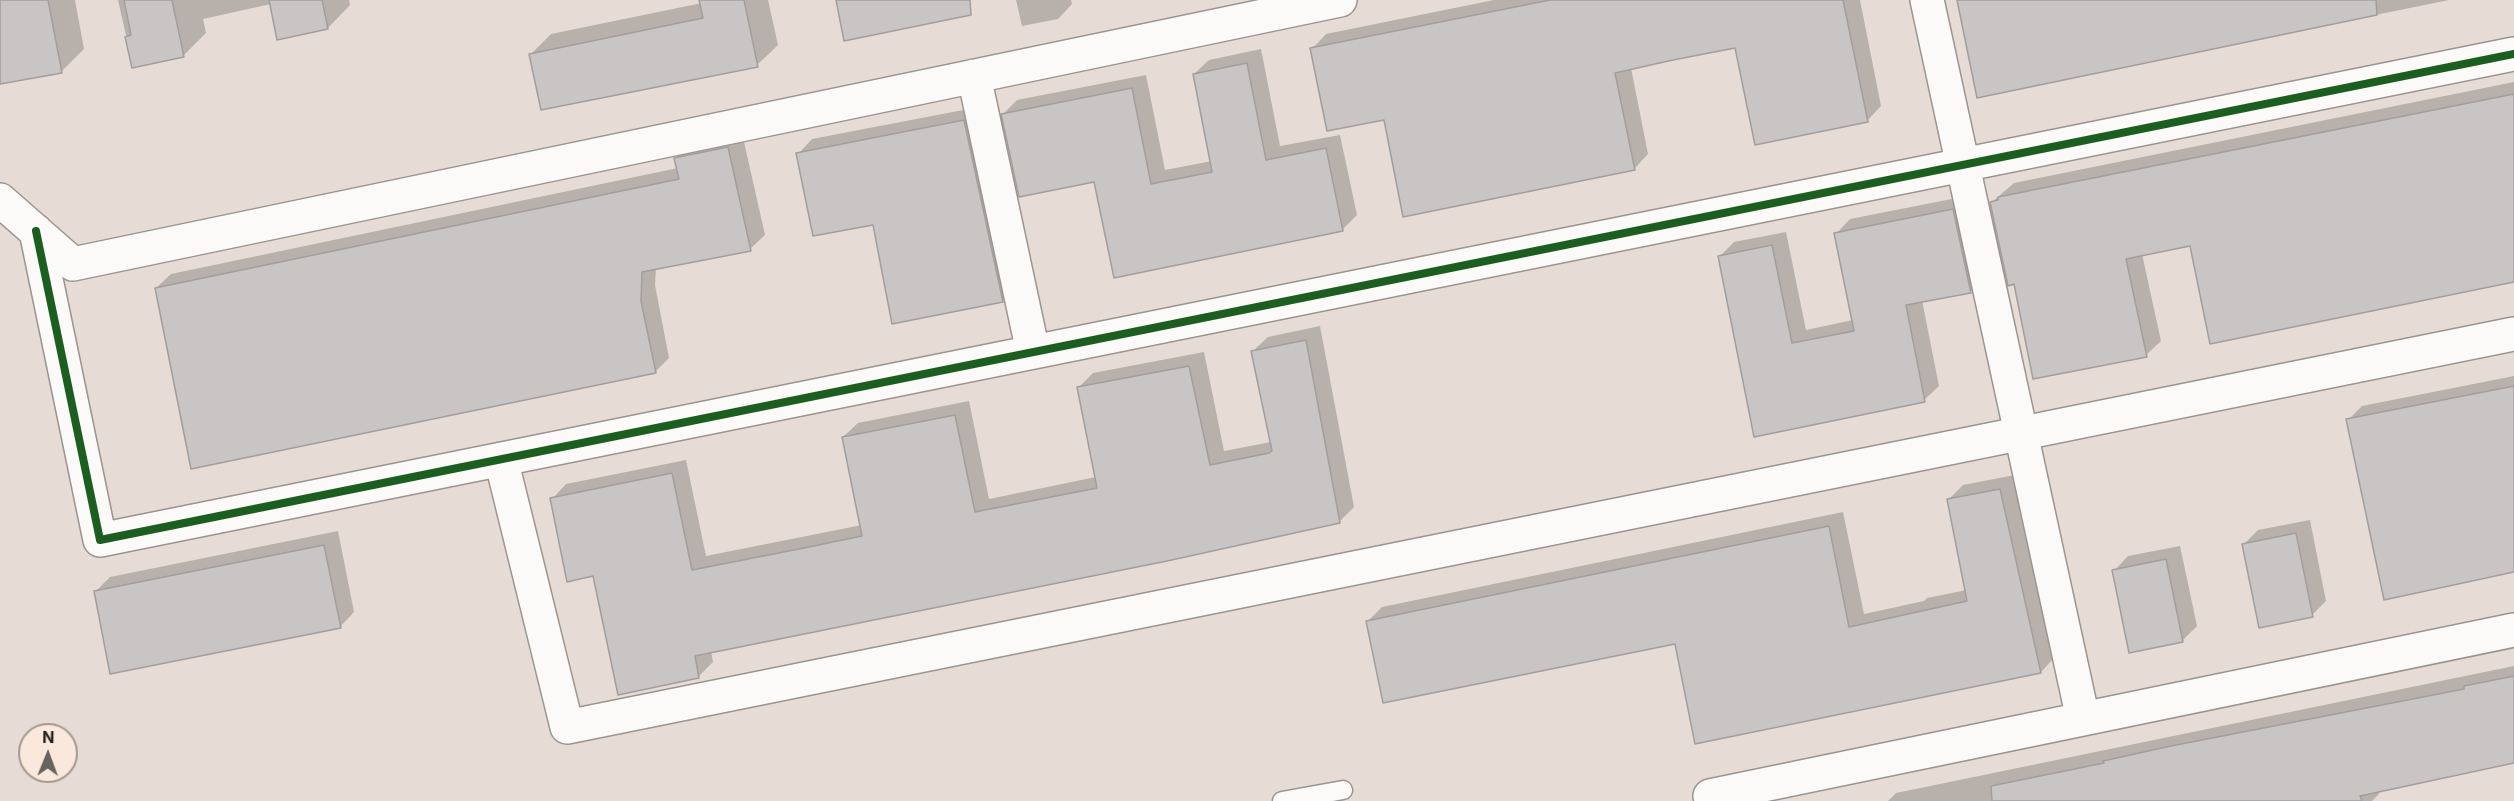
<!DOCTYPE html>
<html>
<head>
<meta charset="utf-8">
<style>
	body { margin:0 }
	#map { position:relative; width:2514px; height:801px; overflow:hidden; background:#e6dcd5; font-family:Inter,sans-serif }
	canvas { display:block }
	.north { position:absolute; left:18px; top:723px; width:60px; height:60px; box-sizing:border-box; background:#fae8dc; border:2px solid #a5988f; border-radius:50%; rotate:1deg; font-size:16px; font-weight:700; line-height:24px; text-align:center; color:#26201c }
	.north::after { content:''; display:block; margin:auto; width:21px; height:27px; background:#69625d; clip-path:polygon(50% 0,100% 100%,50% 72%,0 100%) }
</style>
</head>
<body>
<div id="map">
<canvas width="2514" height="801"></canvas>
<div class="north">N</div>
</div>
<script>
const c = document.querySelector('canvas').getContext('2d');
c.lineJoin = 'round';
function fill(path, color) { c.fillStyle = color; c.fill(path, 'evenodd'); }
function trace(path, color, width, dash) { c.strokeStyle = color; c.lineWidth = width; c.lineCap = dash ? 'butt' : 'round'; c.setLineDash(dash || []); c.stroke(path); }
const shadow = new Path2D(`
	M0,0H75L84,49L61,72L0,83Z
	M118,0H349L350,5L328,28L271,4L203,19L206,33L183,56L133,67Z
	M701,0H768L778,45L757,65L531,54L551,34L702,3Z
	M1016,0H1071L1072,4L1058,19L1022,26Z
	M1494,0H1860L1881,106L1867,121L1737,46L1631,68L1648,154L1634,169L1385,118L1312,49L1326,34Z
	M1958,0H2449L1978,96Z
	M1261,49L1280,146L1340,135L1357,215L1342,230L1095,180L1003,114L1017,100L1146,75L1165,170L1212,161L1194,74L1209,60Z
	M2514,82V281L2191,244L2142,254L2161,341L2146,355L2016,283L1992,202L2014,183Z
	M979,107L1017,286L1002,301L798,154L812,139Z
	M742,133L765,235L750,249L656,268L655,285L669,358L655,372L156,288L171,274L678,168L676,158L690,144Z
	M1967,196L1985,277L1971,291L1922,300L1939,386L1924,400L1755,435L1719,257L1734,242L1786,232L1806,330L1853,320L1836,234L1850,219Z
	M1320,326L1354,507L1339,522L711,651L713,662L698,677L594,574L552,499L566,484L686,460L706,556L862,525L843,437L858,423L969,401L989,499L1096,477L1078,388L1093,373L1204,352L1224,451L1271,442L1253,351L1268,337Z
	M2514,376V572L2348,420L2362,406Z
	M2015,475L2055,657L2041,672L1368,621L1382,607L1843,512L1864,614L1924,601L1927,598L1967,590L1948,500L1963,485Z
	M2310,520L2326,601L2312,615L2243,545L2258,530Z
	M338,531L354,612L340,627L95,592L110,577Z
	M2180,546L2197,626L2182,641L2114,571L2128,556Z
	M2514,666V763L2378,790L2379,794L2372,801H1888L1896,793Z`);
const building = new Path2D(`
	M0,0H48L62,73L0,84Z
	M124,0H172L184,57L132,68L125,37L131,35Z
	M269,0H322L328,29L277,40Z
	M699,0H744L758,67L541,110L529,54L703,18Z
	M836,0H970L971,15L844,41Z
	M1550,0H1843L1868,122L1755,145L1735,48L1673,60L1615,73L1635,170L1403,217L1384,120L1327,131L1310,48Z
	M1957,0H2376L2377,15L1977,98Z
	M1247,63L1266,160L1326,148L1343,231L1114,278L1094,182L1019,197L1001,114L1132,88L1151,184L1212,172L1193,74Z
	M2514,94V282L2210,344L2190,246L2126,259L2147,357L2033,379L2014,284L2008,286L1990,202L1998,200V197Z
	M964,120L1003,302L892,324L873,225L813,236L796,153Z
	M728,147L751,251L642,272L641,301L656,373L191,469L155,288L679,179L674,158Z
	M1953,209L1971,293L1906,305L1925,402L1754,437L1718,256L1772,245L1792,343L1854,331L1834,233Z
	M1306,340L1340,523L1167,561L695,656L699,678L618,695L593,576L567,582L550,498L672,473L692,570L804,548L862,536L842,437L955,415L975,512L1097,488L1077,387L1189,366L1210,465L1269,453L1272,451L1251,351Z
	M2514,386V572L2384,600L2346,419Z
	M2000,489L2041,673L1695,744L1675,644L1383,703L1366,621L1829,526L1849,627L1967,601L1947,499Z
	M2296,533L2313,617L2259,628L2242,544Z
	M324,545L341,628L110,674L94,591Z
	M2166,559L2183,642L2129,653L2112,570Z
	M2514,676V763L2360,796L2362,801H1992L1991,786L2104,763L2103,761L2171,746L2464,689V686Z`);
const service = new Path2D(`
	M1282,801L1343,790`);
const minor = new Path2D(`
	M1927,0L2083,719
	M974,76L1033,352
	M0,200L73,264L1340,0
	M36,231L100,540L2514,54
	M501,459L567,727L2514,334
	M1710,796L2514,630`);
const cycleway = new Path2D(`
	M36,231L100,540L2514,54`);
fill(shadow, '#0003');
fill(building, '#c9c5c5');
trace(building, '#a29e9e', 1.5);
trace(service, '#9b948f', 21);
trace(minor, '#9b948f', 36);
trace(service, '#fbfaf9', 18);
trace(minor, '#fbfaf9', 33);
trace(cycleway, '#1b5e20', 8);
</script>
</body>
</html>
